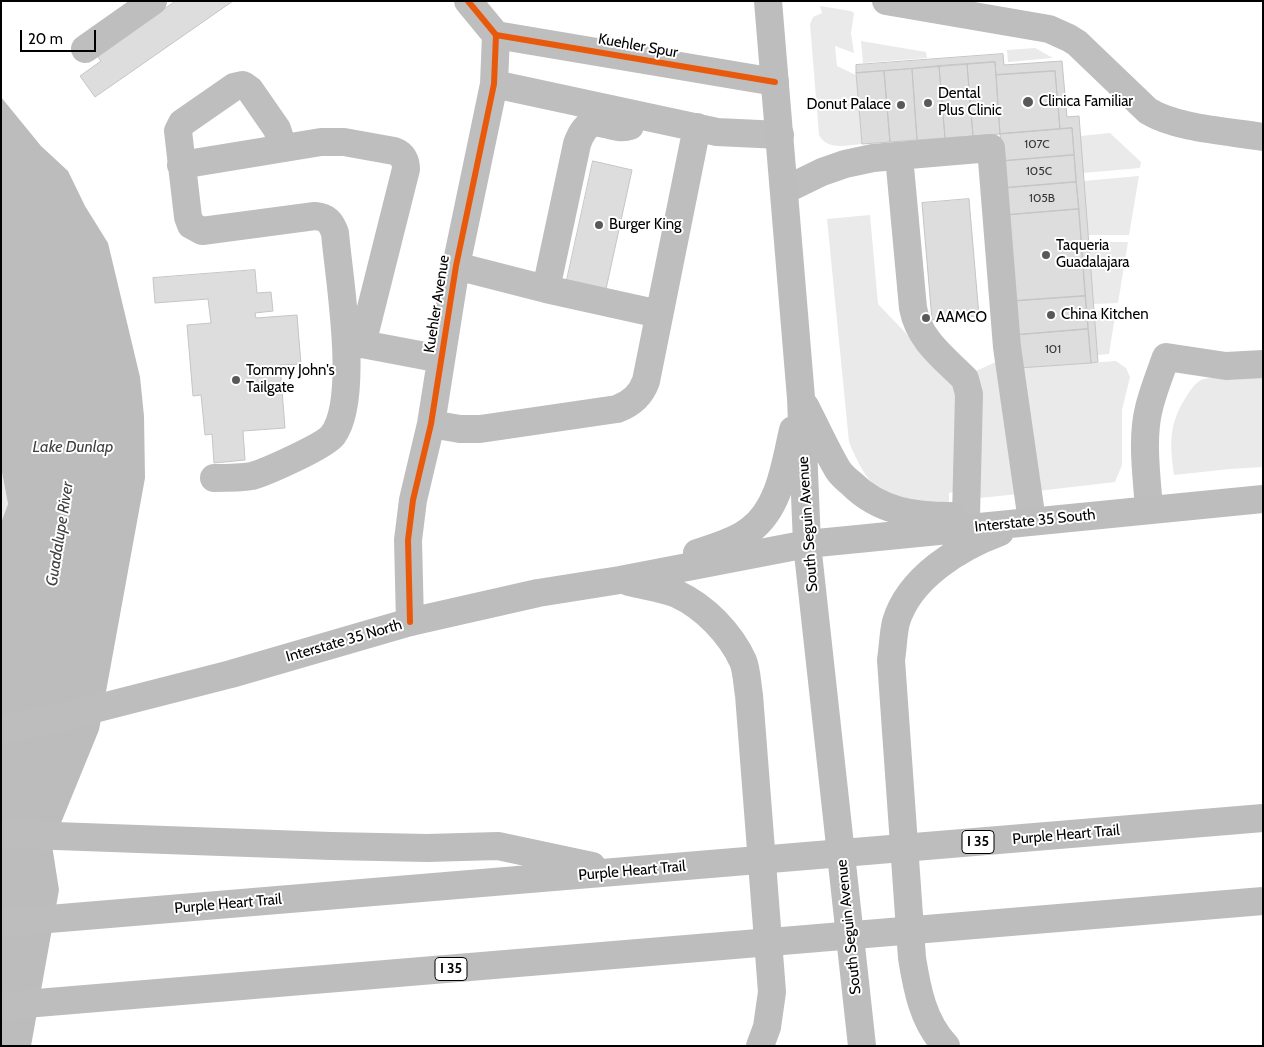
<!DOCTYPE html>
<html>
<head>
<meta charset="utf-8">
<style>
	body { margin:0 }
	#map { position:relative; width:1264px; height:1047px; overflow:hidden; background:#fff; font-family:Cabin,sans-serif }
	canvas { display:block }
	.frame { position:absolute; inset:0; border:2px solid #000; pointer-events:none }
	.scale { position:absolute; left:20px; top:30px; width:76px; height:22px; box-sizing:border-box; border:2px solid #000; border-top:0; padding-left:6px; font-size:15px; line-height:18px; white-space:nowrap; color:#000; -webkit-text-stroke:4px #fff; paint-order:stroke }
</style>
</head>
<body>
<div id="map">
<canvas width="1264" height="1047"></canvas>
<div class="frame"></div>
<div class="scale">20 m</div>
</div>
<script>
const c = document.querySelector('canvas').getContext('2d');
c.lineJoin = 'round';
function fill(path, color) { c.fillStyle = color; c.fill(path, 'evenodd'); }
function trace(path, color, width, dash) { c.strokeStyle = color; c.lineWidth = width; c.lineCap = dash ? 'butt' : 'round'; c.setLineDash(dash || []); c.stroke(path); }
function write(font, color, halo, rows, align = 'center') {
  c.font = font + ' Cabin,sans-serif'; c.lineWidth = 4; c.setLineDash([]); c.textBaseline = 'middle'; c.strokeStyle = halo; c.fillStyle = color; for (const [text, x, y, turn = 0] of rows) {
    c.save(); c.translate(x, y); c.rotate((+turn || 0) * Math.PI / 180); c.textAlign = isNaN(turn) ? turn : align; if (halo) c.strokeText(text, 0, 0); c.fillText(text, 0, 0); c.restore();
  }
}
const green = new Path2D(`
	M820,6L851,11L854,13L851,33L854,53L835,46L837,66L856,75L862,144C846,145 828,151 819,135L810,24L813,17L822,13Z
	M861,41L926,52L927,58L863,63Z
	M1035,48L1053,58L1008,62L1007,50Z
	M1110,133L1141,162L1140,168L1083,173L1080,136Z
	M1139,176L1129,235H1088L1084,181Z
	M870,215L878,304L963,393L960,490L949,493V502C929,503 902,503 884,493C867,483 856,459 849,442L827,219Z
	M1088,242H1128L1118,303L1094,304Z
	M1116,310L1109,354L1098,355L1094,311Z
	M1000,360L1019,494L979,498L975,490L976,371Z
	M1116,361L1126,368L1130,377L1122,410V465L1115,482L1038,491L1019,368Z
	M1263,377V467L1230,469L1174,475C1170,443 1168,426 1186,397C1190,391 1194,384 1201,380C1213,375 1248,377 1263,377Z
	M1,467L8,504L1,523Z`);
const water = new Path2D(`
	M1,97L41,146L68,171L85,206L108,243L140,377L144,416L145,478L99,730L52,845L59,890L31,1046H1V523L8,504L1,467Z`);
const building = new Path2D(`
	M176,1H233L95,97L80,76L101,61L97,56Z
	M1003,54L1004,65L1062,61L1067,117L1079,116L1098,362L1091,363L1072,128L1060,129L1055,71L996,75L995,62L856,73V65Z
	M995,62L1000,134L973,136L967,64Z
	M967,64L973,136L945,138L939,66Z
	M939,66L945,138L917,140L912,69Z
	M912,69L917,140L890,142L884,71Z
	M884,71L890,142L862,144L856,73Z
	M1055,71L1060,129L1000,134L996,75Z
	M1072,128L1074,155L1003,161L1000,134Z
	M1074,155L1076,182L1004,188L1003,161Z
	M593,161L632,170L606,289L567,280Z
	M1076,182L1079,209L1007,215L1004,188Z
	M969,199L979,316L932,320L922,203Z
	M1079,209L1085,296L1014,301L1007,215Z
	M255,270L257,293L271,292L273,311L255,313L256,318L297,315L301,364L280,365L285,428L243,431L245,460L214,463L212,434L205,435L201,395L193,396L187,325L211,323L208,299L155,303L153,278Z
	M1085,296L1088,329L1016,335L1014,301Z
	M1088,329L1091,363L1019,368L1016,335Z`);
const minor = new Path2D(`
	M886,1L1049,29L1069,38L1077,43L1148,111C1178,129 1228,131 1263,137
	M496,35L775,82
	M85,49L153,1
	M494,84L717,132L780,135
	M899,156L913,308C919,340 943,357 965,379L969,394L966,516
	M181,165L321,142H344L394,151C403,154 406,161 406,169L362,344
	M785,190L822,172L845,164L873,158L991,148L1007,347L1032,521
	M456,266L546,289L659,314
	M546,289L577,144C591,105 608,133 630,126
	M346,346L362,344L441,359
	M431,424L460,429H480L617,409C631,404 641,395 646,381L697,127
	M214,478C226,478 240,478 252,476C266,472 325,446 333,435C360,398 339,280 335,233C331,222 327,217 315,216L202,231L191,225L188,217L178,131L182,123L234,87L243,85L250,90L277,129L283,148
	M1149,509C1147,478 1141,439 1149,408C1153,391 1160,374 1166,357L1226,366L1263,364
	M410,622L408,540L413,500L431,424L456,266L494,84L496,35L468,1`);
const major = new Path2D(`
	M768,1L801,398L807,544L862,1046
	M805,406C816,427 826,450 838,470C842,476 847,480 852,484C879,511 914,516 951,516
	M697,553C713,548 737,541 750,530C780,508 785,464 793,430
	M629,582C644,586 662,588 677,594C705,607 730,633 743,661C747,671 747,684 749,695L772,992L767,1027L760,1046
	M1,729L67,716L231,674L410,622L538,593L620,580L807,544L1263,499
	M946,1046C923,1022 917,989 912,958L891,660C893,648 893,634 896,622C909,578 959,547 1000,532`);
const highway = new Path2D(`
	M1,834L331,846L427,848L498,846L592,866
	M1,923L1263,818
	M1,1006L1263,901`);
const cycleway = new Path2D(`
	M496,35L775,82
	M410,622L408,540L413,500L431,424L456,266L494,84L496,35L468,1`);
const markers = [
	[1028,102,6,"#595959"],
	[928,103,5,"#595959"],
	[901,105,5,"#595959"],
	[599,225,5,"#595959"],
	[1046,255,5,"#595959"],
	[1051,315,5,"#595959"],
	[926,318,5,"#595959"],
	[236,380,5,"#595959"]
];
const numberNames = [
	["107C",1037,144],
	["105C",1039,171],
	["105B",1042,198],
	["101",1053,349]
];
const shields = [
	[978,842,32],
	[451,969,32]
];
const shieldNames = [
	["I 35",978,842],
	["I 35",451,969]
];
const streetNames = [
	["Kuehler Spur",638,46,10],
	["Kuehler Avenue",437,304,-81],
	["Interstate 35 South",1035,521,-6],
	["South Seguin Avenue",808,524,-94],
	["Interstate 35 North",344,641,-16],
	["Purple Heart Trail",1066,835,-5],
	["Purple Heart Trail",632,871,-5],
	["Purple Heart Trail",228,904,-5],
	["South Seguin Avenue",849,927,-96]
];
const poiNames = [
	["Dental",938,94],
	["Plus Clinic",938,111],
	["Clinica Familiar",1039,102],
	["Donut Palace",891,105,"right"],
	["Burger King",609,225],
	["Taqueria",1056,246],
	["Guadalajara",1056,263],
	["China Kitchen",1061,315],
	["AAMCO",936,318],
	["Tommy John's",246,371],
	["Tailgate",246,388]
];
const waterNames = [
	["Lake Dunlap",73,447],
	["Guadalupe River",60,534,-81]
];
fill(green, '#eaeaea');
fill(water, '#bcbcbc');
fill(building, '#ddd');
trace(building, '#c5c5c5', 1);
trace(minor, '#bebebe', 28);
trace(major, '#bdbdbd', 28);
trace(highway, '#bdbdbd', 28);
trace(cycleway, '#e8590c', 6);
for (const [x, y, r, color] of markers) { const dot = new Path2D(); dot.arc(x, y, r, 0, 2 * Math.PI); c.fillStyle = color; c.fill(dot); trace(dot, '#fff', 2); }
write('12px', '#373737', null, numberNames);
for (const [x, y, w] of shields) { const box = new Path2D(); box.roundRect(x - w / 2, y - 11.5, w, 23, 4); c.fillStyle = '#fff'; c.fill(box); trace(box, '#000', 1); }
write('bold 14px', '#000', null, shieldNames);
write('15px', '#000', '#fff', streetNames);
write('15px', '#000', '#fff', poiNames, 'left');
write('italic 16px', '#414141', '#fff', waterNames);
</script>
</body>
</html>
